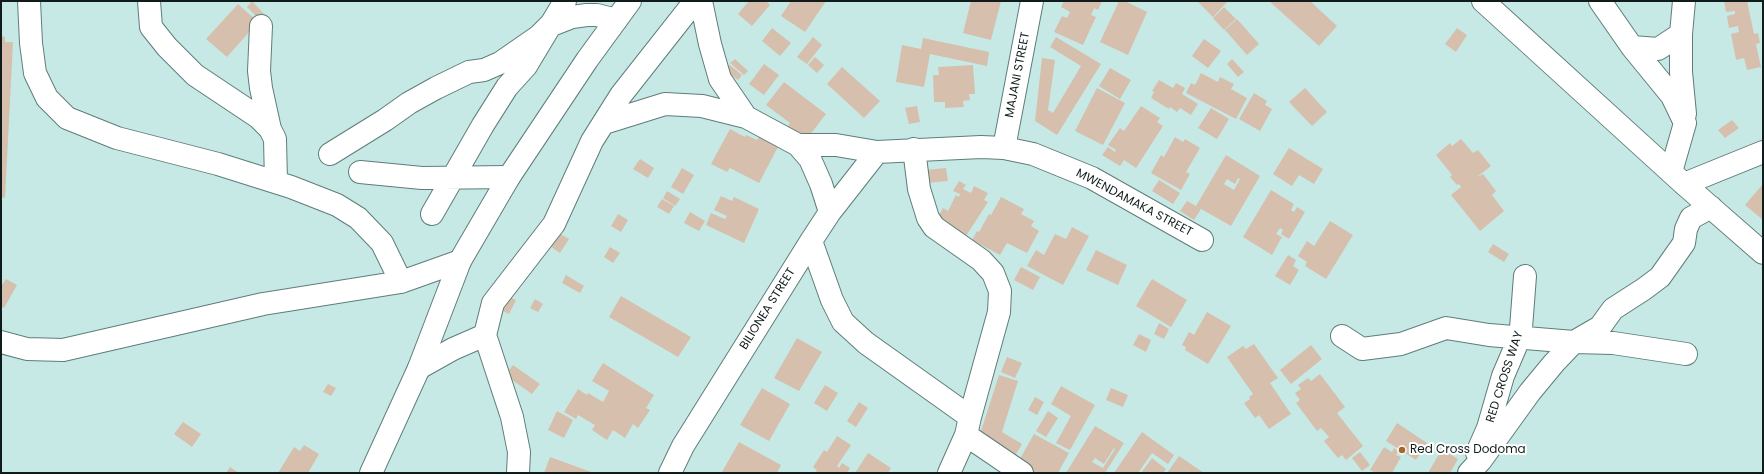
<!DOCTYPE html>
<html>
<head>
<meta charset="utf-8">
<style>
	body { margin:0 }
	#map { position:relative; width:1764px; height:474px; overflow:hidden; background:#c7e9e5; font-family:Poppins,sans-serif }
	canvas { display:block }
	.frame { position:absolute; inset:0; border:2px solid #101c1b; pointer-events:none }
</style>
</head>
<body>
<div id="map">
<canvas width="1764" height="474"></canvas>
<div class="frame"></div>
</div>
<script>
const c = document.querySelector('canvas').getContext('2d');
c.lineJoin = 'round';
function fill(path, color) { c.fillStyle = color; c.fill(path, 'evenodd'); }
function trace(path, color, width, dash) { c.strokeStyle = color; c.lineWidth = width; c.lineCap = dash ? 'butt' : 'round'; c.setLineDash(dash || []); c.stroke(path); }
function write(font, color, halo, rows, align = 'center') {
  c.font = font + ' Poppins,sans-serif'; c.lineWidth = 4; c.setLineDash([]); c.textBaseline = 'middle'; c.strokeStyle = halo; c.fillStyle = color; for (const [text, x, y, turn = 0] of rows) {
    c.save(); c.translate(x, y); c.rotate((+turn || 0) * Math.PI / 180); c.textAlign = isNaN(turn) ? turn : align; if (halo) c.strokeText(text, 0, 0); c.fillText(text, 0, 0); c.restore();
  }
}
const building = new Path2D(`
	M252,1L264,14L259,19L247,7Z
	M749,1H766L770,5L752,26L738,14Z
	M791,1H826L805,32L781,16Z
	M971,1H1001L991,40L963,33Z
	M1064,1H1102L1098,10L1094,8L1091,15L1096,17L1083,45L1054,32L1062,16L1067,18L1070,12L1061,7Z
	M1119,1H1125L1147,12L1128,55L1100,42Z
	M1197,1H1226L1227,2L1213,17Z
	M1269,1H1310L1337,26L1319,46Z
	M1724,1H1747L1754,34L1758,33L1760,43L1756,44L1761,67L1747,70L1744,58L1736,60L1731,34L1739,32L1738,26L1729,28L1727,16L1735,14V11L1726,12Z
	M238,4L258,22L227,57L206,39Z
	M1224,7L1236,19L1224,30L1213,18Z
	M1237,19L1259,44L1247,55L1225,30Z
	M772,28L791,43L780,56L762,41Z
	M1457,28L1467,35L1456,52L1445,44Z
	M1,36L5,37V42H13L5,198L1,197Z
	M813,37L822,45L807,64L797,57Z
	M1056,37L1101,64L1057,135L1035,121L1042,58L1055,60L1048,110L1053,113L1081,66L1050,47Z
	M923,38L989,52L987,66L930,54L924,87L896,82L902,45L921,49Z
	M1204,39L1221,51L1208,68L1192,56Z
	M815,57L824,65L817,73L808,65Z
	M735,59L748,71L744,75L730,63Z
	M1232,59L1244,72L1238,77L1227,64Z
	M764,64L779,75L764,95L749,84Z
	M730,65L742,75L738,80L725,70Z
	M973,65L975,94H969L970,100L963,101L964,107L945,108V102H934L933,75H939L938,67Z
	M842,67L880,101L864,118L827,84Z
	M1110,68L1131,80L1120,99L1099,86Z
	M1201,73L1218,82L1220,77L1234,84L1231,89L1247,98L1236,119L1186,93L1191,83L1195,85Z
	M1159,80L1173,88L1176,83L1185,88L1182,94L1198,104L1191,115L1180,108L1177,112L1170,107L1169,109L1151,98L1154,92L1152,91Z
	M784,82L826,114L803,144L785,130L790,123L766,105Z
	M1097,88L1125,103L1103,145L1075,131Z
	M1305,88L1327,112L1312,126L1289,102Z
	M1254,93L1267,101L1265,105L1272,109L1260,131L1239,119Z
	M917,106L920,122L909,124L905,108Z
	M1141,106L1160,118L1157,122L1163,126L1136,168L1124,160L1120,166L1102,155L1108,147L1115,152L1116,150L1108,145L1120,128L1124,131Z
	M1211,108L1229,119L1217,139L1198,128Z
	M1732,120L1739,128L1725,138L1718,130Z
	M730,129L745,137L746,135L757,140L759,137L778,147L759,183L730,168L727,172L711,164Z
	M1175,137L1183,142L1185,139L1200,148L1186,172L1190,174L1181,190L1151,173L1161,155L1164,157Z
	M1461,139L1473,153L1478,150L1491,166L1477,177L1483,174L1496,191L1492,195L1504,211L1480,231L1451,195L1461,187L1459,184L1457,185L1450,177L1452,175L1436,155L1450,143L1452,146Z
	M1289,148L1323,169L1314,184L1299,175L1292,186L1273,174Z
	M1226,155L1260,176L1231,226L1196,206ZM1238,178L1240,179L1234,190L1224,184L1227,179L1235,184Z
	M640,159L654,168L648,178L633,169Z
	M682,168L694,175L683,194L671,187Z
	M946,168L948,181L927,183L925,170Z
	M1159,180L1180,193L1173,204L1152,191Z
	M959,181L966,185L963,189L971,193L974,186L988,193L984,200L988,202L966,236L937,219L943,208L948,211L956,195L959,197L960,194L953,191Z
	M1763,184V220L1745,205Z
	M1271,190L1294,204L1291,210L1294,212L1297,207L1305,212L1289,239L1281,234L1283,230L1280,228L1276,234L1282,237L1272,255L1243,237Z
	M667,191L680,199L675,206L663,198Z
	M721,196L732,201L734,197L759,209L744,243L706,225L711,213L725,219L727,216L714,210Z
	M1001,197L1024,209L1021,214L1034,221L1031,226L1039,231L1027,253L1007,243L1000,255L972,240L977,231L979,232L989,214L991,215Z
	M662,199L674,206L669,214L657,207Z
	M1187,201L1201,209L1194,220L1180,211Z
	M690,212L705,221L699,231L684,223Z
	M618,214L628,220L621,232L611,226Z
	M1330,221L1353,235L1326,279L1305,266L1307,262L1298,256L1307,241L1314,246Z
	M1072,227L1089,236L1063,285L1027,266L1036,250L1044,255L1055,234L1066,239Z
	M554,230L569,239L560,253L546,243Z
	M1493,244L1509,254L1504,262L1488,252Z
	M610,247L620,253L613,263L604,257Z
	M1096,250L1127,265L1118,285L1086,270Z
	M1288,255L1296,260L1293,266L1299,270L1290,285L1275,276Z
	M1021,267L1040,277L1033,290L1014,280Z
	M566,275L584,286L580,293L562,283Z
	M6,279L17,285L4,308L1,306V284L2,285Z
	M1152,279L1187,300L1171,327L1136,306Z
	M506,295L516,300L509,314L499,309Z
	M621,296L691,337L678,357L609,317Z
	M535,299L543,304L538,312L530,308Z
	M1207,312L1231,326L1208,364L1185,350L1186,347L1182,345L1189,332L1194,335Z
	M1159,323L1169,329L1164,339L1154,334Z
	M1139,334L1151,340L1146,352L1133,345Z
	M797,338L822,352L799,391L774,378Z
	M1254,344L1278,378L1270,383L1291,414L1269,429L1259,415L1255,418L1244,403L1250,399L1249,397L1253,394L1227,357L1243,346L1246,349Z
	M1311,345L1322,359L1291,384L1280,370Z
	M1007,357L1022,363L1015,378L1001,372Z
	M603,363L654,395L646,408L650,410L638,428L633,424L625,438L613,430L607,440L592,430L595,425L578,415L576,419L564,412L578,389L587,395L588,393L603,402L609,391L592,381Z
	M513,365L540,384L532,394L505,375Z
	M1320,374L1345,407L1337,413L1363,446L1346,460L1342,455L1338,458L1324,441L1329,437L1321,428L1317,431L1296,403L1300,400L1295,393L1301,389L1298,385L1308,378L1311,381Z
	M999,375L1018,381L1002,432L1022,444L1012,461L983,439L981,431Z
	M328,384L336,388L331,396L323,392Z
	M825,385L838,393L827,411L814,403Z
	M1061,386L1095,405L1070,450L1056,443L1071,416L1051,404Z
	M762,388L790,404L769,441L740,425Z
	M1111,388L1128,395L1123,407L1106,400Z
	M1035,397L1044,402L1037,415L1028,410Z
	M859,402L868,408L856,427L847,421Z
	M557,411L573,420L564,438L548,430Z
	M1048,411L1058,418L1046,437L1036,431Z
	M183,422L201,434L192,447L174,434Z
	M1397,423L1427,443L1416,460L1386,441Z
	M1095,426L1124,443L1105,473H1066ZM1114,448L1115,449L1103,468L1092,462L1095,458L1104,464Z
	M1142,432L1174,455L1168,464L1152,453L1138,473H1114Z
	M1034,434L1069,453L1058,473H1033L1017,464Z
	M837,436L851,445L837,466L839,468L842,463L850,468L847,473H815L817,470L813,467L824,450L827,452Z
	M739,442L781,465L777,473L722,472Z
	M304,445L319,454L308,473H278L294,447L300,451Z
	M1384,447L1392,452L1394,448L1398,451L1396,455L1401,457L1392,473H1376L1370,470Z
	M1442,449L1458,459L1450,473H1428Z
	M1360,452L1370,465L1362,471L1352,458Z
	M868,453L891,468L888,473H855Z
	M1179,456L1204,473H1167Z
	M550,457L594,473H544Z
	M1152,458L1166,469L1163,473H1141Z
	M230,467L239,473H226Z`);
const minor = new Path2D(`
	M29,1L31,43L35,73L47,98L67,118L117,138L218,164L291,187L337,205L358,218L382,243L401,282
	M149,1L151,27L167,47L195,75L258,117L270,129L275,139L276,182
	M701,1L710,44L720,79L746,117
	M1483,1L1684,184L1763,253
	M1600,1L1632,47L1672,96L1685,123L1671,172
	M261,26L259,71L261,88L270,129
	M1681,34V72L1685,114
	M1632,47L1658,49L1681,34L1684,1
	M604,123L665,104L702,106L746,117L798,145L810,159L821,184L830,212
	M798,145H836L877,152L981,147L1004,148L1033,154L1092,178L1202,240
	M1004,148L1032,1
	M914,149L919,189L928,218L934,227L981,260L993,273L1000,291L999,312L970,417L966,435L949,473
	M330,154L385,120L409,103L436,88L469,72L484,70L500,63L539,36L549,26L572,17L587,15H597L616,20
	M360,172L422,178L509,177
	M1684,184L1763,152
	M432,214L483,125L507,87L526,66L565,1
	M811,241L832,300L843,322L866,343L970,417
	M485,335L512,417L519,452L518,473
	M1342,336L1362,349L1401,344L1446,328L1489,335L1574,342L1613,343L1686,354
	M1,342L27,349L63,350L263,304L401,282L460,261
	M419,368L453,349L485,335L493,303L554,224L592,141L621,95L695,1
	M966,435L1022,473
	M1477,453L1488,428L1503,376L1515,348L1521,328L1525,276
	M670,473L683,446L811,241L830,212L877,152
	M1469,473L1481,460L1530,392L1554,363L1574,342L1600,327L1613,309L1644,289L1660,277L1684,243L1686,229L1691,218L1711,207`);
const highway = new Path2D(`
	M371,473L419,368L460,261L509,177L587,60L630,1`);
const markers = [
	[1402,450,4,"#a5672d"]
];
const streetNames = [
	["MAJANI STREET",1018,75,-79],
	["MWENDAMAKA STREET",1134,203,28],
	["BILIONEA STREET",768,309,-58],
	["RED CROSS WAY",1505,377,-72]
];
const poiNames = [
	["Red Cross Dodoma",1410,450]
];
fill(building, '#d6bfad');
trace(minor, '#5e7d7a', 24);
trace(highway, '#5e7d7a', 24);
trace(minor, '#fff', 22);
trace(highway, '#fff', 22);
for (const [x, y, r, color] of markers) { const dot = new Path2D(); dot.arc(x, y, r, 0, 2 * Math.PI); c.fillStyle = color; c.fill(dot); trace(dot, '#fff', 1.5); }
write('12px', '#101c1b', '#fff', streetNames);
write('12px', '#101c1b', '#fff', poiNames, 'left');
</script>
</body>
</html>
